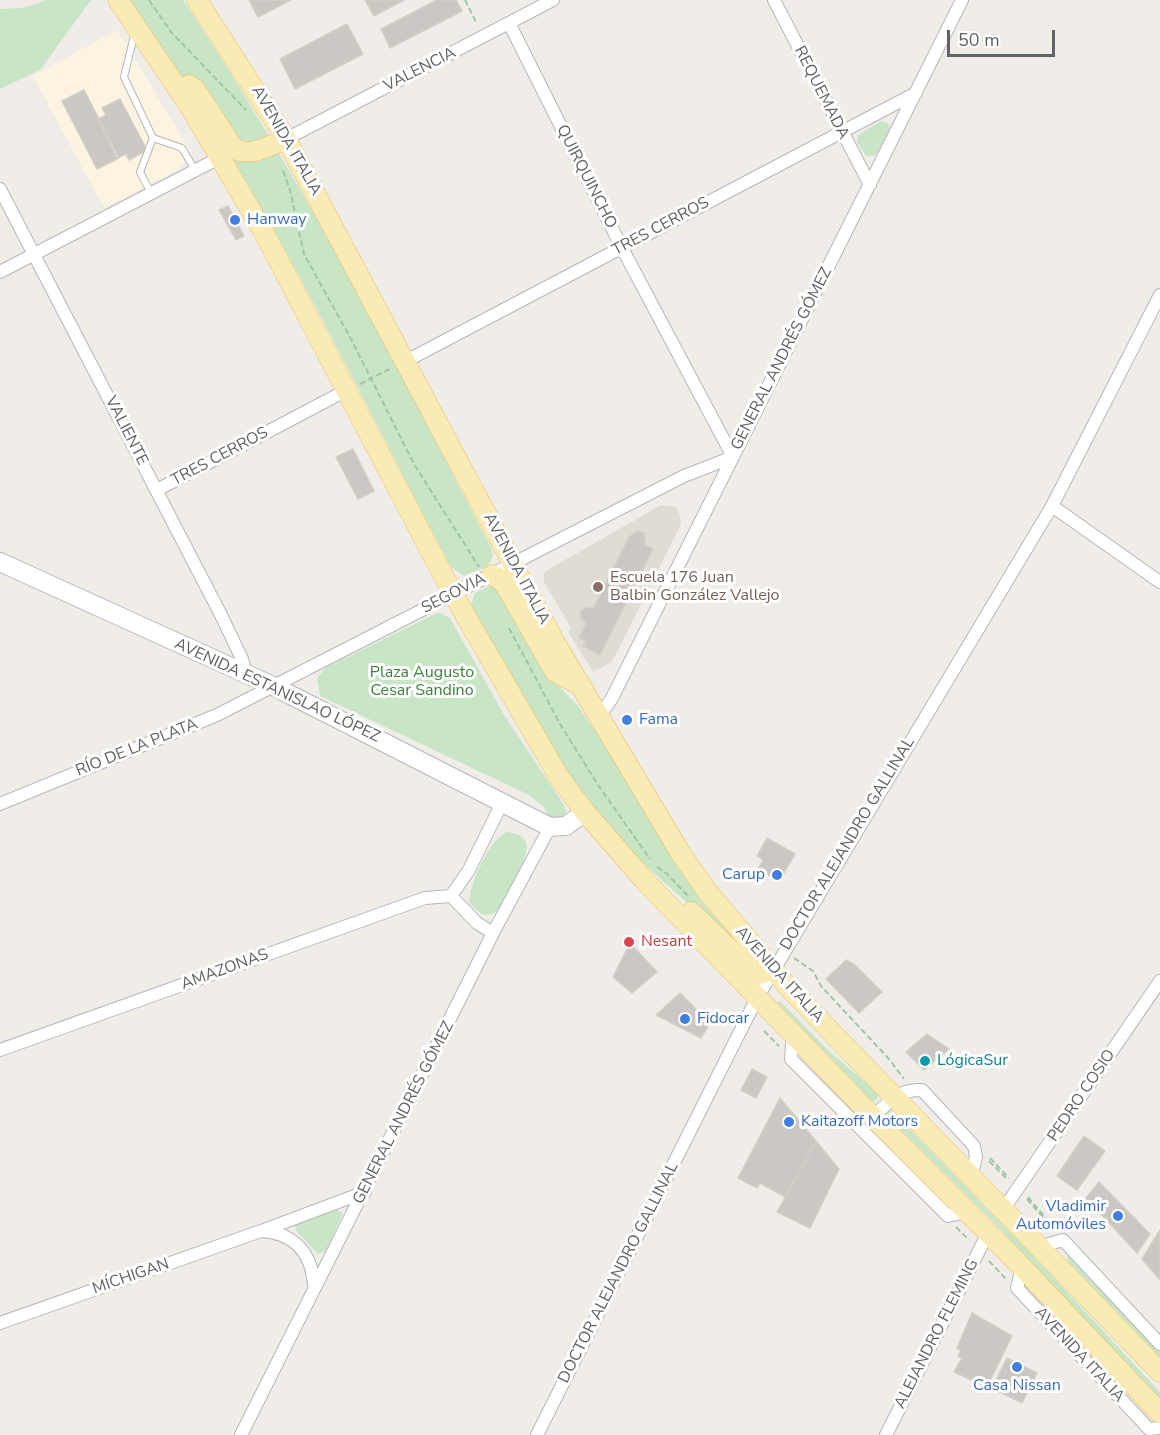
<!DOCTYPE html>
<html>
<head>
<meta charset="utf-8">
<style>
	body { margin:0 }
	#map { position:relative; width:1160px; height:1435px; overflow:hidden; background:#f0ede8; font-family:"Nunito Sans",sans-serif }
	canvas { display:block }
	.scale { position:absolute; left:947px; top:30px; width:108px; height:27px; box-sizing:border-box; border:3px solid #5f6366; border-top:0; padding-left:8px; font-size:18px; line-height:21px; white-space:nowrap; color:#5f6366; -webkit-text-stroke:4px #fff; paint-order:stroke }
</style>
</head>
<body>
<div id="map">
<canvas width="1160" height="1435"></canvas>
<div class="scale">50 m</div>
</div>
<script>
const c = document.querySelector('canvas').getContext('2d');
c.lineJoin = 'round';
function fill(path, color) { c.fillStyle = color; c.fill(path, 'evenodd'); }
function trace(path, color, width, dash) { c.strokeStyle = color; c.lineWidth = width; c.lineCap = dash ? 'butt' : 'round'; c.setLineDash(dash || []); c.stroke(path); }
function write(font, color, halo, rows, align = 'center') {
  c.font = font + ' "Nunito Sans",sans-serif'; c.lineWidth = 6; c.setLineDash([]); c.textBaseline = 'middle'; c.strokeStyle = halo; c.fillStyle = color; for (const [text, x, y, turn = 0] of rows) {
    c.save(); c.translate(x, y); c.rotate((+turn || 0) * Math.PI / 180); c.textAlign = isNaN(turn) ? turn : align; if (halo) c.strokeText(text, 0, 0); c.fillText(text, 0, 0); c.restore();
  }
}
const commercial = new Path2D(`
	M117,30L191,152L179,169L104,208L33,76Z`);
const education = new Path2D(`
	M661,505L676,507L680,515L681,524L612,662L593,672L568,632L571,628L544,582V572Z`);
const green = new Path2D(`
	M47,0H91L40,70L0,89V9L23,8Z
	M129,0H183C301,175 394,362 491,548L493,556L488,566L464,576L451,567C349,375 258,177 129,0Z
	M881,121L888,123L890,128L876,155L866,156L857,142L858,135Z
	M491,585L498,588L550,677L579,707L613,758L684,876L701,901L750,955C704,916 654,878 614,832C557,767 517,688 474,613L471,605L475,593Z
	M439,612L450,618L504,715L564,805L566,812L560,820L550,818L543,806L527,794L320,696L317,678L325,668Z
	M507,832C542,835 521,866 512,884C508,893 504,906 495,912C491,915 486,915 481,914L470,904C467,888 491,837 507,832Z
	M780,1001L830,1052L878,1093L877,1100L872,1101L777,1002Z
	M889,1108L1039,1262L1160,1392V1400L993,1221L887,1116Z
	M334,1209L343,1213L326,1251L318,1254L297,1232L295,1226L298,1222Z
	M1067,1255L1160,1352V1358L1067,1260Z`);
const building = new Path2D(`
	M249,0H291L258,17Z
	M365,0H404L374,16Z
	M437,0H456L462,11L390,48L381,29Z
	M347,24L363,54L295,89L280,59Z
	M84,90L119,158L97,169L62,101Z
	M120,99L147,150L129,160L126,154L117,158L98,119L106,115L102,108Z
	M228,206L244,236L236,240L219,210Z
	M353,449L374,491L358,499L336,457Z
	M637,531L644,533L645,545L653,549L600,655L583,646L586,641L579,638L586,623L581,618L580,611L586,607L593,609L629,537Z
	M767,838L795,854L779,881L758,869L763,860L757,856Z
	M630,943L657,972L632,993L613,977Z
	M846,960L855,965L882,992L859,1013L826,979Z
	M680,993L710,1023L701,1038L656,1015Z
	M927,1034L949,1049L924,1070L906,1052Z
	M752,1069L767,1077L756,1098L741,1090Z
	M780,1098L816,1141L785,1197L760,1183L757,1188L738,1178Z
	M1084,1136L1105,1151L1077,1190L1057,1176Z
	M816,1141L839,1169L810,1228L777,1212Z
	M1099,1182L1150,1234L1137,1253L1086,1198Z
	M1160,1230V1280L1142,1259Z
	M972,1313L1012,1336L987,1387L954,1372L962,1358L958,1356L961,1350L957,1348Z
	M1007,1358L1037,1373L1022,1403L992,1388Z`);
const path = new Path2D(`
	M149,0L171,32L246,110
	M465,0L477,24
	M283,171L290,190L304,254L351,339L414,464L479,567
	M360,384L390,369
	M509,628L560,724L598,785L650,859
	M657,867L667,874L688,896
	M794,958L813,971L821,986L889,1059L904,1079
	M764,1031L779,1046
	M990,1158L1009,1178
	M989,1161L1008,1180
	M1028,1197L1055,1229
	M1027,1199L1053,1229
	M956,1227L969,1240
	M989,1261L1006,1279`);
const lane = new Path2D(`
	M135,32L124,77L153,138L140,172L151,193
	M153,138L182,148L195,170`);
const street = new Path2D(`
	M774,0L870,185
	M286,139L553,0
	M0,189L221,615L242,659L246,675
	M0,272L221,157
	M406,361L916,93
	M157,490L347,390
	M1052,506L1160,582
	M599,717L612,698L962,0
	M0,804L217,715L684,476L733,457L622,248L509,23
	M451,896L477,923L493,933
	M793,1033L791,1059L948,1216L967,1212
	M0,1050L425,898L451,896L469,870L502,803
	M873,1117C889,1102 898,1089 922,1090L974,1146L976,1157L971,1178
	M1003,1210L1160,981
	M1039,1247L1063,1240L1160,1344
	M1022,1267L1017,1288L1149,1429L1160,1428
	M314,1286C312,1253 294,1233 261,1231L365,1192
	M0,1323L261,1231
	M241,1435L493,933L550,827
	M537,1435L757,998L1052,506L1160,295
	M886,1435L988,1233`);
const secondary = new Path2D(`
	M0,562L273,686L550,827L566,826L585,812`);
const primary = new Path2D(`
	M118,0L192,110L263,231L453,594L559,777L585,812L644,880L873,1117L1022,1267L1160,1413
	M197,0L286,139L554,641L681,854L707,891L789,988L1160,1372
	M189,85L195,89L234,149C253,157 268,146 286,139
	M492,575L500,579L506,586L555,672L581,685
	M691,912L750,969L759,974L773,970`);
const markers = [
	[235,220,6,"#3f7fe0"],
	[598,587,6,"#8d6e63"],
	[627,720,6,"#3f7fe0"],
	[777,875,6,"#3f7fe0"],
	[629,942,6,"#e0444e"],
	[685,1019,6,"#3f7fe0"],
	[925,1061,6,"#0f9aa8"],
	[789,1122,6,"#3f7fe0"],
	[1118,1216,6,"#3f7fe0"],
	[1017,1367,6,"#3f7fe0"]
];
const streetNames = [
	["VALENCIA",420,70,-27],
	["REQUEMADA",821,93,63],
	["AVENIDA ITALIA",286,141,60],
	["QUIRQUINCHO",586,177,63],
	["TRES CERROS",661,227,-28],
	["GENERAL ANDRÉS GÓMEZ",782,359,-63],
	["VALIENTE",126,431,63],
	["TRES CERROS",220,457,-28],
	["AVENIDA ITALIA",516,569,62],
	["SEGOVIA",454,594,-27],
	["AVENIDA ESTANISLAO LÓPEZ",277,691,25],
	["RÍO DE LA PLATA",137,748,-22],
	["DOCTOR ALEJANDRO GALLINAL",848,844,-59],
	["AMAZONAS",225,970,-20],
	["AVENIDA ITALIA",779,975,48],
	["PEDRO COSIO",1082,1096,-56],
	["GENERAL ANDRÉS GÓMEZ",404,1113,-63],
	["DOCTOR ALEJANDRO GALLINAL",619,1273,-63],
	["MÍCHIGAN",131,1277,-19],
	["ALEJANDRO FLEMING",937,1334,-63],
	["AVENIDA ITALIA",1079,1355,47]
];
const shopNames = [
	["Hanway",247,220],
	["Fama",639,720],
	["Carup",765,875,"right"],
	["Fidocar",697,1019],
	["Kaitazoff Motors",801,1122],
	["Vladimir",1106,1207,"right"],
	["Automóviles",1106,1225,"right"],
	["Casa Nissan",1017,1386,"center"]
];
const educationNames = [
	["Escuela 176 Juan",610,578],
	["Balbin González Vallejo",610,596]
];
const parkNames = [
	["Plaza Augusto",422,673],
	["Cesar Sandino",422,691]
];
const healthNames = [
	["Nesant",641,942]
];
const cultureNames = [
	["LógicaSur",937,1061]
];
fill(commercial, '#fcf4e0');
fill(education, '#dfdcd6');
fill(green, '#c8e5c6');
fill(building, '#cbc8c4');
trace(building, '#d4cfc6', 1.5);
trace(lane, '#b4b7bb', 8);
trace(street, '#b4b7bb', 14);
trace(secondary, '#b4b7bb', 20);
trace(primary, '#e8be69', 21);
trace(path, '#a0c6a9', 2, [6, 3]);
trace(lane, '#fff', 6);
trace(street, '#fff', 12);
trace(secondary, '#fff', 18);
trace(primary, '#f9ebb3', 20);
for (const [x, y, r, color] of markers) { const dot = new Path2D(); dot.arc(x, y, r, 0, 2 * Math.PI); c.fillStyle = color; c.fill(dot); trace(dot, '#fff', 2); }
write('16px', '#5f6366', '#fff', streetNames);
write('16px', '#366cbe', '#fff', shopNames, 'left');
write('16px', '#785e54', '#fff', educationNames, 'left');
write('16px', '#3b813b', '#fff', parkNames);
write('16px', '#be3a42', '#fff', healthNames, 'left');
write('16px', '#0d838f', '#fff', cultureNames, 'left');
</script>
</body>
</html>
